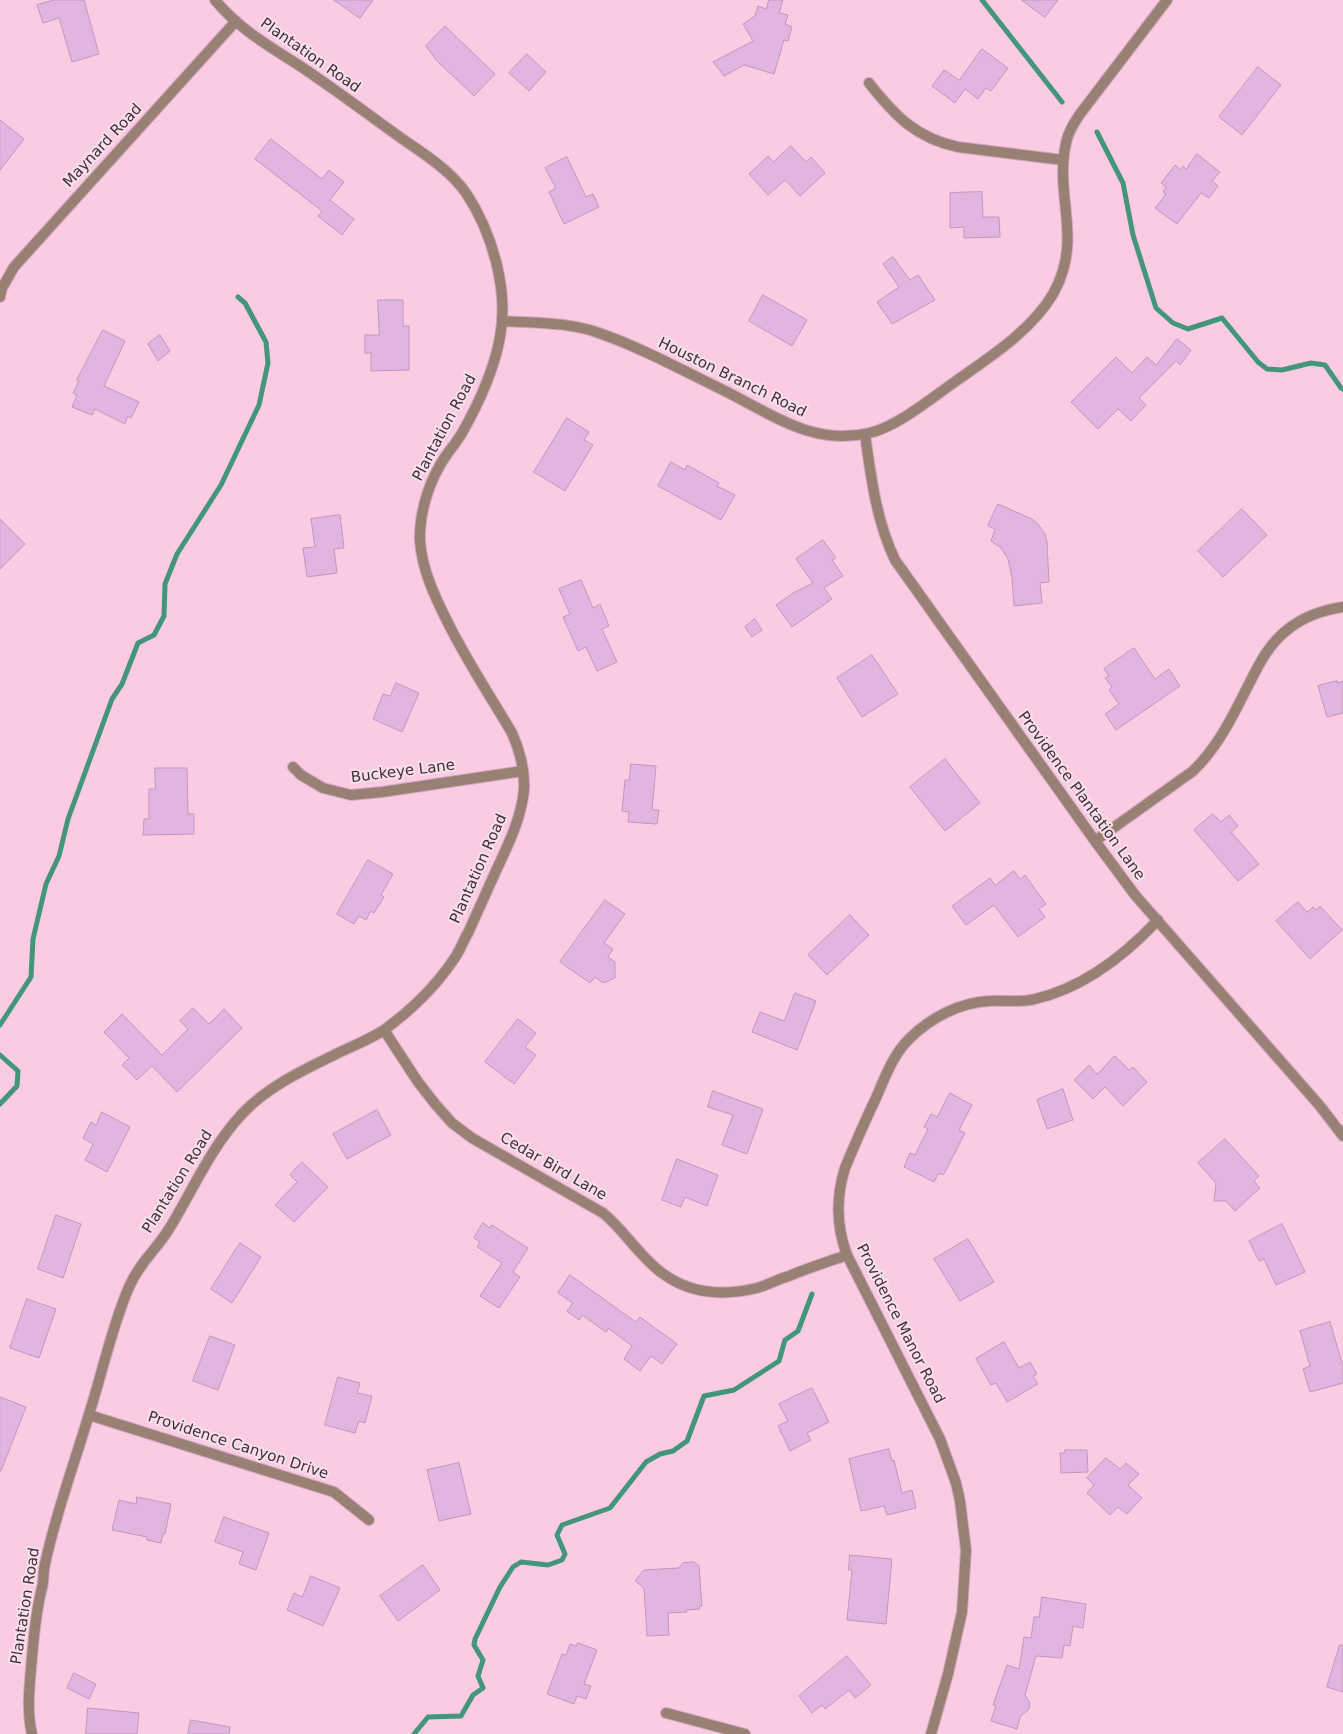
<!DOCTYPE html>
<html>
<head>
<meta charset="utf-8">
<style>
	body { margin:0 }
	canvas { display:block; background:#facbe2 }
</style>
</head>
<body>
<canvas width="1343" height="1734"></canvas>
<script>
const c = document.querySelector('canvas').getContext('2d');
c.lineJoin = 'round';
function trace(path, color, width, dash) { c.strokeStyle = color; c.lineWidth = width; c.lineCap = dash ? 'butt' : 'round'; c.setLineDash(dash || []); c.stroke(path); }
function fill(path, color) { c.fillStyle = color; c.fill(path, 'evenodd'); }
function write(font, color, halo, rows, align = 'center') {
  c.font = font + ' "DejaVu Sans",sans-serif'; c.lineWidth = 4; c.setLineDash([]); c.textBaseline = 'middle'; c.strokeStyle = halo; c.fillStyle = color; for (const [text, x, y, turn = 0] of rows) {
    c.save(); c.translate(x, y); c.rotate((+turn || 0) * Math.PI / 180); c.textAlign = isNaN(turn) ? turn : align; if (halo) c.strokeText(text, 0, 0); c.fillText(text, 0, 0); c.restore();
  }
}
const stream = new Path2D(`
	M982,0L1062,102
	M1097,132L1123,183L1133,235L1156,308L1173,323L1188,329L1222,318L1258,362L1267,369L1282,370L1311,363L1325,365L1341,388L1343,389
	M0,1025L31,977L33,939L46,884L59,856L68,819L112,699L122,684L138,643L154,635L164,616L165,584L177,554L221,485L259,405L268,363L266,342L245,303L238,297
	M0,1055L18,1071L17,1086L0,1104
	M414,1734L428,1717L461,1716L473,1695L483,1688L478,1676L483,1660L474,1645L475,1639L500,1587L513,1567L521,1562L548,1565L562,1560L565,1554L557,1535L562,1525L610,1508L646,1462L660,1454L673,1451L687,1441L704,1396L734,1390L779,1361L785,1340L798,1331L812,1294`);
const building = new Path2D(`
	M54,0H84L99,54L72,62L59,18L43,23L37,5Z
	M334,0H373L360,18Z
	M769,0H783L779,13L788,15L785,24L792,27L788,41L784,40L774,74L744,65L724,76L713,62L753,41L743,24L755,16L758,6L766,9Z
	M1022,0H1058L1045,17Z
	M445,26L495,74L474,96L436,60L426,46Z
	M982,49L1008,68L991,91L986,88L978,99L965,89L955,103L932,86L944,70L959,80Z
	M527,54L546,72L529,91L509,73Z
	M1258,67L1281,85L1242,135L1219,117Z
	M0,120L24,139L0,170Z
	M271,139L322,179L329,170L344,182L330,200L354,219L342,235L318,216L322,211L255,159Z
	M791,146L806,162L811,157L825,173L800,196L785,180L768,195L749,174L768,156L773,162Z
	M1197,154L1220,172L1212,181L1218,186L1209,198L1201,193L1177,224L1155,208L1166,194L1163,192L1166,187L1161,183L1175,165L1181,170L1183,166L1186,169Z
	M567,157L586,197L593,194L599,207L564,224L549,192L556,188L545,168Z
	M982,192L983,217H999L1000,237L964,238V227L950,228V193Z
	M893,257L910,280L918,275L935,300L892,324L877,302L899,287L883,264Z
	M763,295L807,320L792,346L749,321Z
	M378,300H403V326H409V370L371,371V353H365V335H379Z
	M103,330L125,341L104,386L139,402L131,418L128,416L125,424L95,409L92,415L72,407L77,395L73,393L79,381L77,380Z
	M160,335L170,351L158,361L148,344Z
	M1177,339L1191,350L1180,365L1176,361L1139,398L1146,405L1131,421L1118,409L1098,429L1071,402L1116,357L1132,373L1147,357L1156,365Z
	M567,418L589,432L584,440L593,445L565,491L534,472Z
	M671,462L685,470L687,465L719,483L717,486L735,495L721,520L658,486Z
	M998,504L1032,519L1038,524L1045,534L1047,542L1049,582L1040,583L1042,603L1014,606L1012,578L1008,559L1001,548L991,541L995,529L988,526Z
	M1242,509L1267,535L1223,577L1198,551Z
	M340,515L344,548L334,549L337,573L307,577L303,548L315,547L311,519Z
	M0,519L25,544L0,569Z
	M823,540L836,558L832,560L843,576L824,588L832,599L792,627L776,605L793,593L813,583L796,559Z
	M581,580L593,608L600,604L609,626L602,629L617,662L597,671L586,647L578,651L563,617L570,614L559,589Z
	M755,619L762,630L752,637L745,627Z
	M1134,648L1155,679L1169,669L1180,686L1116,730L1105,714L1119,704L1109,690L1112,687L1105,678L1109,676L1104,669Z
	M872,655L898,694L862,717L837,678Z
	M1337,681V683L1343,681V713L1327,717L1318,686Z
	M396,683L419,693L402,732L373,719L383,694L390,696Z
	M945,759L980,803L945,831L910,787Z
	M631,764L656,766L652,810H659L657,824L628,822L629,812L622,811L625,780H629Z
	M155,768H187L188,814H194V834L143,835L144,819H149V789H155Z
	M1213,814L1221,822L1229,815L1238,826L1231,832L1259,864L1238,881L1194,830Z
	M368,860L393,874L381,895L384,897L374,913L371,911L366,920L359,916L354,924L337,914Z
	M1014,871L1020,879L1025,875L1046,904L1039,909L1045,917L1018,937L994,905L966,925L952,906L990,878L995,885Z
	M605,900L625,914L604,943L613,949L608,957L615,962V978L603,983L595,977L590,983L560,962Z
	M1298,902L1307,912L1313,907L1316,910L1320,906L1342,930L1310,959L1276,921Z
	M850,915L869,935L827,975L808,955Z
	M795,993L816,1001L797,1050L752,1032L760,1012L784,1021Z
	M193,1008L209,1024L224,1009L242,1028L177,1092L152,1066L137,1080L122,1065L129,1058L104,1032L122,1014L162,1055L188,1029L180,1021Z
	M518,1019L536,1033L525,1047L536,1055L514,1084L485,1062Z
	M1115,1056L1129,1070L1133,1067L1147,1082L1123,1106L1105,1087L1093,1099L1074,1080L1089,1065L1097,1074Z
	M1063,1089L1073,1120L1047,1129L1037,1100Z
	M713,1091L763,1109L747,1154L722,1145L733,1115L708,1107Z
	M950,1093L972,1105L959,1130L965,1133L944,1174H938L934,1182L904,1167L910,1153L915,1155L928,1129L924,1127L931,1114L937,1117Z
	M377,1110L391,1135L347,1159L333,1134Z
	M102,1112L130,1127L107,1172L85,1160L93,1144L83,1138L91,1122L96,1125Z
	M1225,1139L1259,1176L1254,1181L1260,1188L1235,1211L1226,1201H1214L1216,1183L1198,1163Z
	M677,1159L718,1175L707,1206L685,1197L681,1207L662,1200Z
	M302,1162L328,1187L294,1222L275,1205L297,1182L290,1175Z
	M56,1215L81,1224L63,1278L38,1269Z
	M483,1223L490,1228L492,1225L528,1248L513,1272L520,1277L499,1308L480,1296L502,1263L477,1247L480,1242L474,1238Z
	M1282,1224L1305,1272L1276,1285L1264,1259L1259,1261L1249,1241Z
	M968,1239L994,1282L960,1301L934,1259Z
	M240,1243L261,1257L232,1303L211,1289Z
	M570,1275L636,1322L640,1317L677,1344L662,1364L651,1356L640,1371L624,1359L632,1346L608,1328L606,1332L582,1315L579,1320L567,1311L573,1303L558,1293Z
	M27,1299L56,1309L39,1358L10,1348Z
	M1330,1322L1343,1366V1383L1310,1392L1303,1369L1310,1366L1300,1331Z
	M210,1336L235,1345L218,1390L193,1381Z
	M1004,1342L1019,1368L1030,1362L1037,1374L1033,1376L1038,1384L1007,1402L996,1383L991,1385L976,1359Z
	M338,1377L360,1383L357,1393L372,1396L365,1423L359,1421L355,1433L325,1425Z
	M812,1388L829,1422L807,1433L811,1440L790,1451L778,1426L788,1421L779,1404Z
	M0,1397L26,1407L1,1471H0Z
	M889,1449L892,1461L894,1460L902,1493L912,1490L916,1508L887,1515L884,1506L861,1511L849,1459Z
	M1065,1450H1087L1088,1472L1061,1473L1060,1453H1065Z
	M1106,1458L1120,1469L1126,1463L1139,1474L1128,1485L1142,1498L1127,1514L1118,1507L1110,1515L1087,1493L1094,1485L1087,1478Z
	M459,1463L471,1514L439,1521L427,1470Z
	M137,1497L171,1504L165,1534H163L161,1543L147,1540V1537L112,1530L119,1500L136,1504Z
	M224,1517L269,1533L256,1570L239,1564L243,1552L215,1542Z
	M850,1555L892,1559L886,1624L847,1620L852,1570H849Z
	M694,1562L699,1566L702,1606H699L700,1609L686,1610L687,1612L668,1613L669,1635L647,1636L644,1588L635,1581L644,1570L679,1568L683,1563Z
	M423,1565L440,1590L398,1621L380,1596Z
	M311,1576L340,1588L323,1626L287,1610L294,1593L302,1597Z
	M1042,1597L1086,1604L1083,1628L1073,1626L1070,1646L1064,1645L1062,1658L1036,1656L1025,1695L1030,1703L1029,1709L1020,1717L1017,1729L991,1721L996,1705H993L1007,1665L1019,1669L1024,1637L1031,1638L1034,1617H1039Z
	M578,1643L597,1650L584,1684L591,1686L586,1699L577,1696L574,1704L547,1694L562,1654L566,1655L570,1644L576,1646Z
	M1340,1645L1343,1646V1692L1327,1687Z
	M847,1656L871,1685L855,1698L849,1690L825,1709L822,1705L812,1713L799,1696Z
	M74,1673L96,1684L89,1699L67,1688Z
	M88,1708L139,1713L137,1734H86Z
	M191,1720L230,1727L229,1734H188Z`);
const street = new Path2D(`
	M869,83C895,116 916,138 958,147L1063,160
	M0,297L2,288L14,267L236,21
	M502,321C534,323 569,322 599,333C642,348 684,371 725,391C773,415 813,446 869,433C897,427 933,397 956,381C990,357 1031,331 1053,294C1084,239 1054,198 1066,143C1068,132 1074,123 1080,114L1167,0
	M865,434C871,477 876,520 895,560L1095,841L1135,895L1320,1106L1343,1136
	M293,767L301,775L323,788L351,795L382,792L523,771
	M1095,841L1193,771C1219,746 1233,715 1249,684C1259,664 1269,644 1287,630C1303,617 1323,610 1343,607
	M384,1030L418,1082L436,1105L452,1123L472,1138L603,1213C625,1231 639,1256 662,1273C690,1294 724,1296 757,1288C768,1285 778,1279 789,1276C808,1268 827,1262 847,1255
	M89,1415L334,1492L369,1520
	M666,1713L745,1734
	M32,1734C26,1710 30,1682 32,1657C34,1634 36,1610 42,1588C44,1580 43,1572 45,1564C56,1512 75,1462 90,1411C103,1370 112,1326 129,1287C140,1262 156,1250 169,1229C193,1190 211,1147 242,1114C267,1087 303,1070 336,1054C352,1046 369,1040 384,1030C410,1011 436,986 454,959C460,951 463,941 468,933C477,913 486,893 495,873C507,847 521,820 524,790C525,770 520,751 512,733C490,696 467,661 448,623C435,597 422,570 420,541C419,517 427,488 439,467C445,455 455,445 462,433C479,403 494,371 500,337C509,290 492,232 466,193C450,170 424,154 401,138C366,113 332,87 297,64C267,45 237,27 215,0
	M931,1734L948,1674L962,1612L966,1550L960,1501L956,1483L940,1439L847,1255C836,1226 836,1197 845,1168C855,1144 865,1121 876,1098C885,1077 893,1055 909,1039C930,1018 960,1002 990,1001C1004,1000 1021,1003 1035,999C1083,988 1125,955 1158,920`);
const streetNames = [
	["Plantation Road",310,56,35],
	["Maynard Road",103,146,-47],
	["Houston Branch Road",732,378,26],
	["Plantation Road",445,428,-62],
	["Buckeye Lane",403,772,-7],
	["Providence Plantation Lane",1081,796,54],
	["Plantation Road",479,869,-66],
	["Cedar Bird Lane",553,1167,30],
	["Plantation Road",178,1182,-58],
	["Providence Manor Road",900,1324,63],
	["Providence Canyon Drive",238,1446,18],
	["Plantation Road",26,1606,-81]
];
trace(stream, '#43967c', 5);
fill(building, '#e2b5e0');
trace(building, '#c196bf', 1);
trace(street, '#d2a9bd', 12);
trace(street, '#988074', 10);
write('15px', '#462f3a', '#f8e0eb', streetNames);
</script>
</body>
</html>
